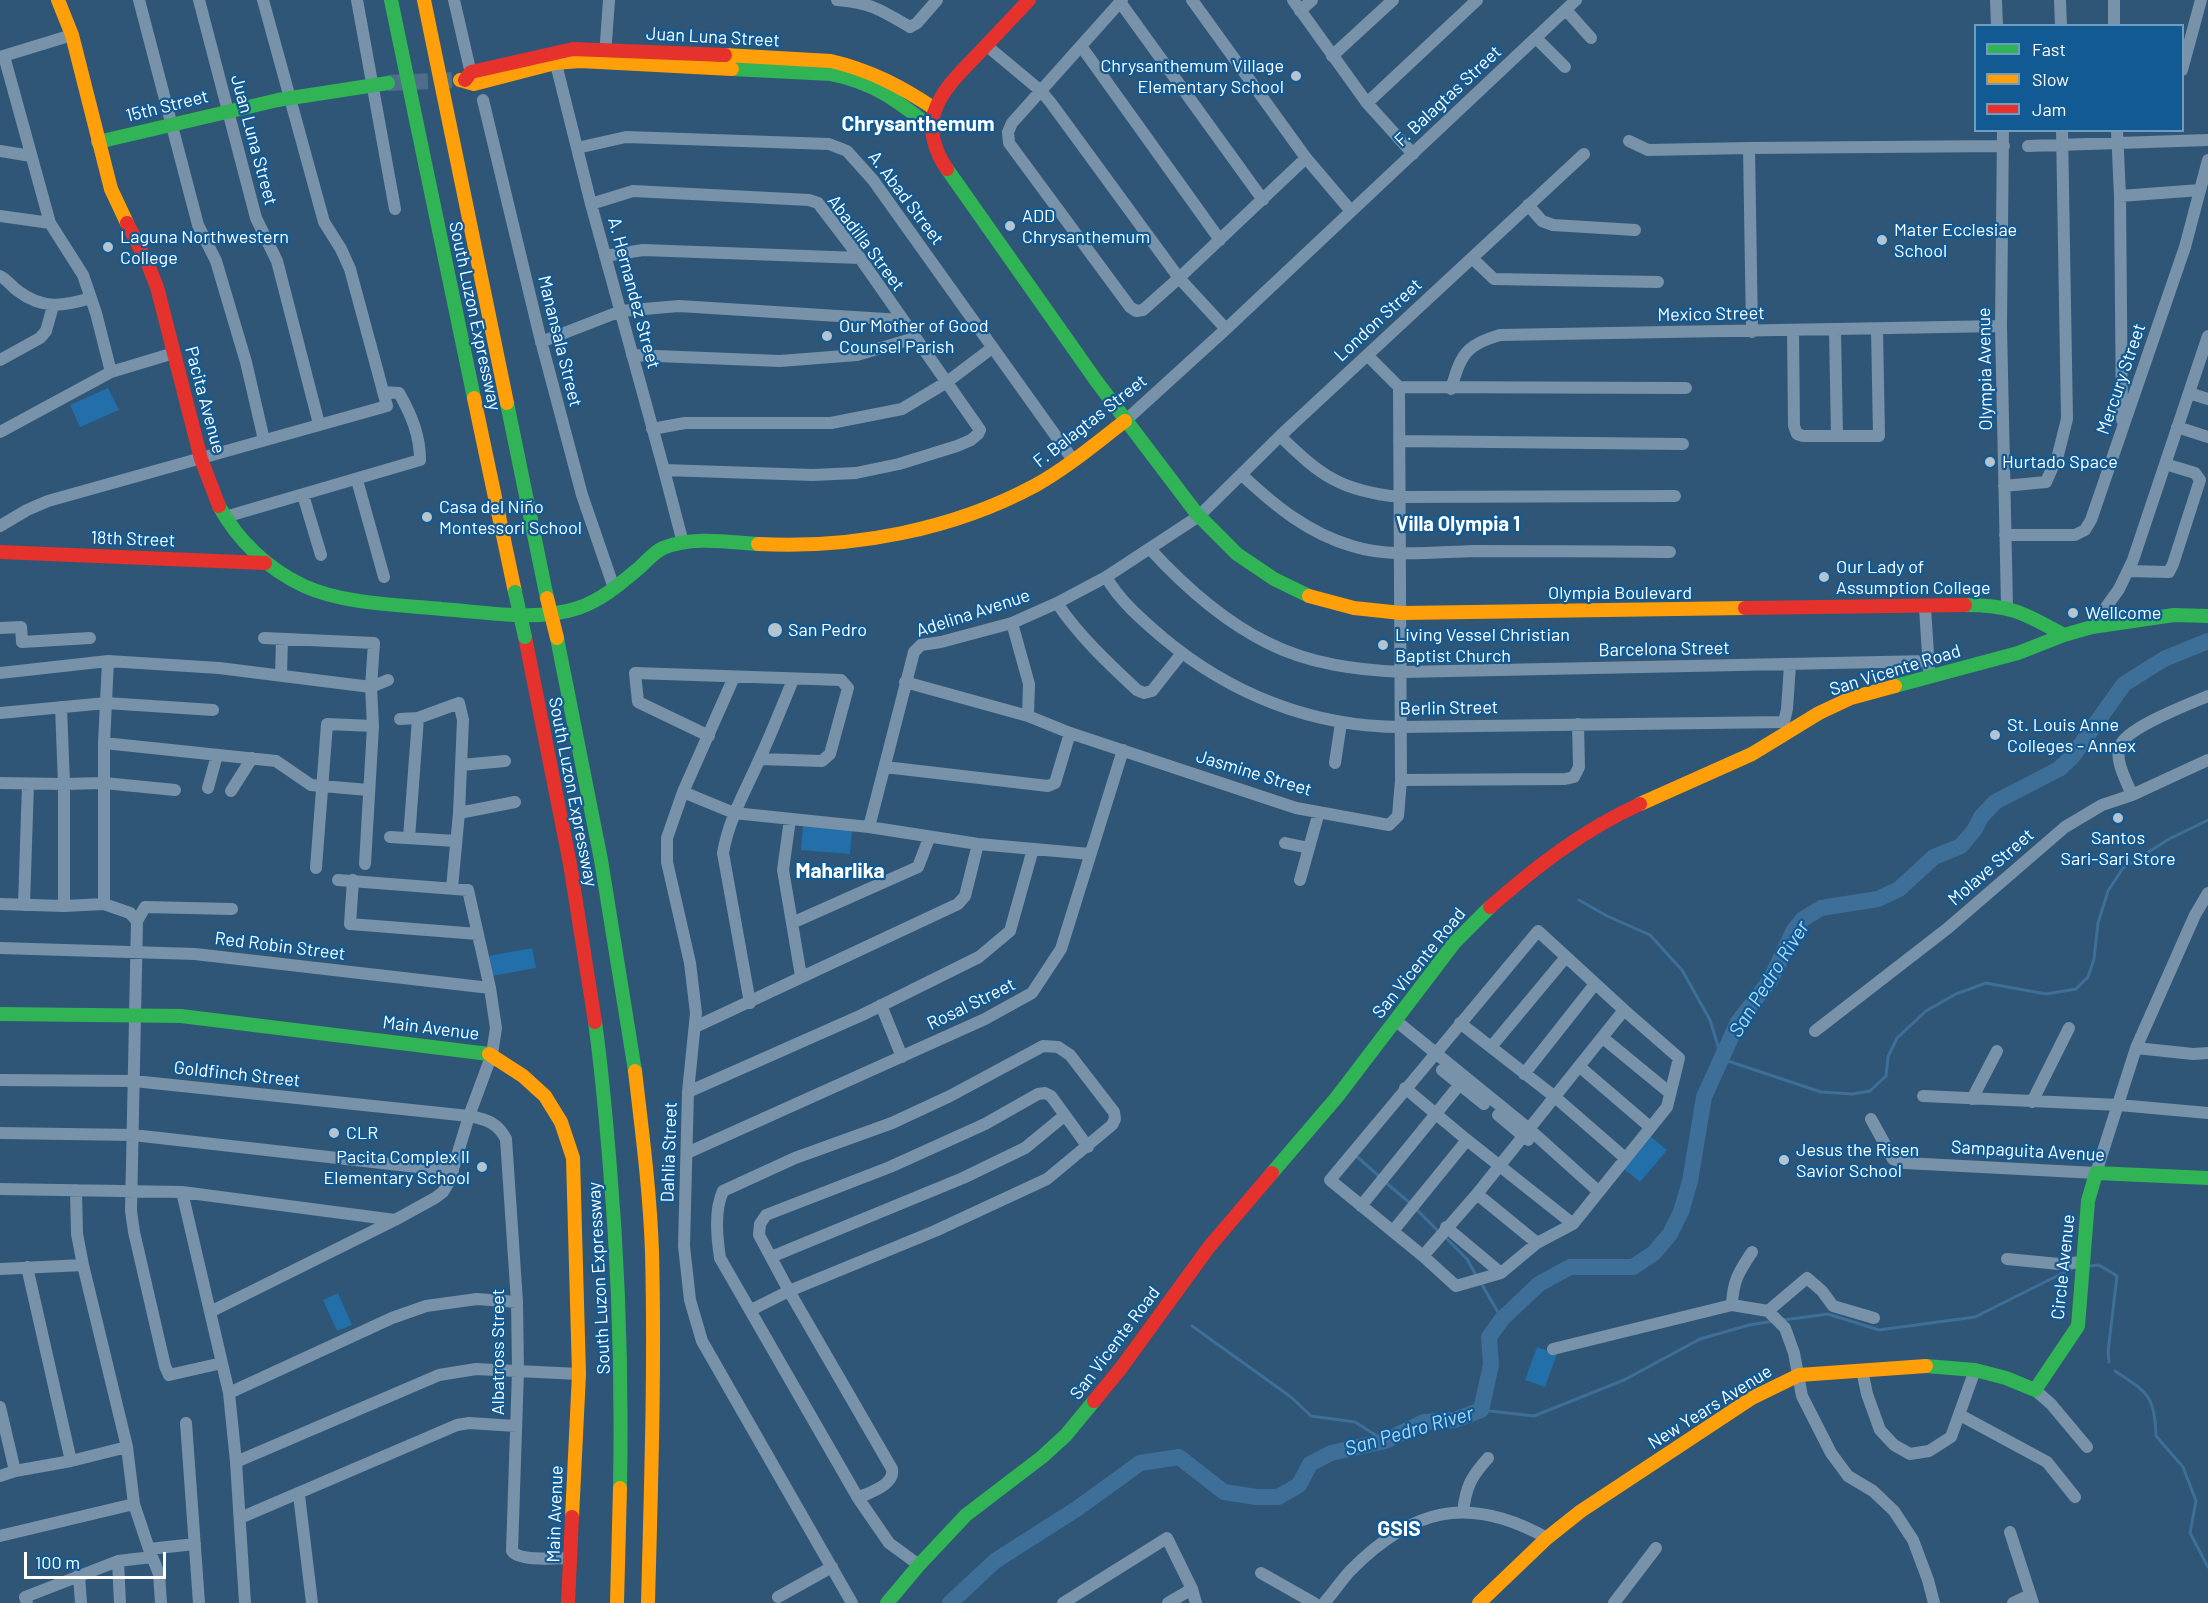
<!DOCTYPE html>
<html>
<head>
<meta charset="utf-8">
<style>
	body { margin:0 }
	#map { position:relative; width:2208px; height:1603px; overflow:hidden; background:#2f5676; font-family:Barlow,sans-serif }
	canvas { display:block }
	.legend { position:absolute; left:1974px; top:24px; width:210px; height:108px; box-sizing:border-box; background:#115a94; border:2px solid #709cbf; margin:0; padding:8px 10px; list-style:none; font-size:18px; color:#fff }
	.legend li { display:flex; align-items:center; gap:12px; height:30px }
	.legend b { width:30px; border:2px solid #709cbf }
	.scale { position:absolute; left:24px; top:1552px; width:142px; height:27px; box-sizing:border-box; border:3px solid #fff; border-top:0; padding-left:8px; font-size:18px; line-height:21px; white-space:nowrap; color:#fff; -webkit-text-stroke:4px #115a94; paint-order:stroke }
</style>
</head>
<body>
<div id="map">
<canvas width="2208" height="1603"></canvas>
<ul class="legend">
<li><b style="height:8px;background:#30b455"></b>Fast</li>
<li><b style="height:8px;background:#ff9f0a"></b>Slow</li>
<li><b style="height:8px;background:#e5322d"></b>Jam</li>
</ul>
<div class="scale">100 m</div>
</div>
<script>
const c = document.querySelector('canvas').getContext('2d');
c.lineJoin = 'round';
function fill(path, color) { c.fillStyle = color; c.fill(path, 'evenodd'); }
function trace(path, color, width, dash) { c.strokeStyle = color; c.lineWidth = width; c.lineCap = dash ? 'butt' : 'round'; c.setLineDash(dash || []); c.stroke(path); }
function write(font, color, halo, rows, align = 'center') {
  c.font = font + ' Barlow,sans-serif'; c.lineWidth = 4.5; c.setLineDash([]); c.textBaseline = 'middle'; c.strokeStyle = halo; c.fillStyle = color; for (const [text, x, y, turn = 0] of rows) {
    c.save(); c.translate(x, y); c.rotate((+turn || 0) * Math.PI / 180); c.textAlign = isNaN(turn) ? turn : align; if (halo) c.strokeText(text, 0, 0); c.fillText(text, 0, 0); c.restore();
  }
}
const green = new Path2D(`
	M108,388L119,410L80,427L70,405Z
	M803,826L852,829L850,854L801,850Z
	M532,948L536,968L492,976L488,956Z
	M1649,1135L1667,1150L1640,1182L1622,1167Z
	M338,1293L352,1325L337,1331L323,1300Z
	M1537,1347L1557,1354L1545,1387L1525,1380Z`);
const stream = new Path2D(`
	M1579,900L1607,916L1650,935L1682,970L1710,1020L1722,1059L1821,1092L1853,1094L1870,1091L1886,1076L1888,1057L1897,1038L1926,1011L1956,994L1986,983L2046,994L2076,989L2088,977L2094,959L2098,923L2108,891L2123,868L2169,839L2208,820
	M1355,1155L1380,1177
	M1384,1181L1411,1204
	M1416,1209L1439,1232
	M1444,1236L1467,1259L1477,1277
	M2089,1266L2099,1265L2117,1276L2108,1352L2109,1362
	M1481,1283L1502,1319
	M1783,1320L1828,1314L1879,1330L1975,1317L2073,1268
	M1192,1326L1291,1397L1311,1416L1355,1422L1385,1441
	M2115,1371C2147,1392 2155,1395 2156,1436L2183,1467L2196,1501L2190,1533L2208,1567
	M1481,1410L1534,1416L1624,1380L1700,1339L1749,1325L1774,1321`);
const river = new Path2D(`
	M950,1603L995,1561L1078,1508L1140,1463L1179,1457L1224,1492L1256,1497H1278L1299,1485L1310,1464L1331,1453L1385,1441L1424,1422L1455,1420L1481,1410L1491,1365L1489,1337L1502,1319L1539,1284L1570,1267H1633L1654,1253L1670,1234L1681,1212L1690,1181L1704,1097L1738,1022L1771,979L1794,930L1803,919L1821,908L1878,899L1899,889L1934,857L1961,846L1975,829L1981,817L1995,802L2059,769L2072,757L2124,684L2164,659L2208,641`);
const secondaryTunnel = new Path2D(`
	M388,83L460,80`);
const street = new Path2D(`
	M139,0L198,225L216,261L246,362L264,440
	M199,0L256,218L277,261L319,424
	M357,0L395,209
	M454,0L472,78
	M837,0C869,2 883,11 910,27L917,23L937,0
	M1122,0L1012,123L1008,132L1009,143L1130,307L1136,311L1143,310L1179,278L1306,158
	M1192,0L1306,158L1351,211
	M1293,0L1367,103L1413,154
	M1996,0L1997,26
	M2060,0L2061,26
	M2114,0V26
	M1120,2L1263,200
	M1566,10L1591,38
	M1300,11L1312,0
	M1536,38L1565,67
	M987,46L1041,91L1051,103L1179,278L1226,329
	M1081,46L1220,240
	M4,56L50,223L83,275L96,313L111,372
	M554,56L591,204L664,470L683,543
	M605,56L609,0
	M1332,56L1393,0
	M0,57L72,35
	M2182,70L2201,0
	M483,100L540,337L582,495L614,588
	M1367,103L1477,0
	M2003,130L2001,326L2007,606
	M2117,130L2120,196L2122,420
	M1629,141L1648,150L1749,148L1752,332
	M2028,146L2208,140
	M577,148L626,137L829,144L847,151L873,180L1073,460
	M1749,148L2004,146
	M0,151L31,156
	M2120,196L2200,190
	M591,204L633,191L809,200L818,203L860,258L980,430L978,434L971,440L957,446L899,464L856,473L813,475L664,470
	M1528,205L1542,221L1553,225L1635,230
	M0,216L50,223
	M605,256L643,250L860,258
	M1472,258L1494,279L1658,282
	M0,276C8,280 11,286 18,291C43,310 64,306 91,298
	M1835,330L1837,436
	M1793,331L1794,426L1797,434L1803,436H1879L1877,329
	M541,342L621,311L679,306L902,320
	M632,355L780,361L857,355L915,338
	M1367,355L1399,387L1686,388
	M0,360L40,338L46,331L53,306
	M1451,389C1461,355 1465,345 1500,335L2001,326
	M2189,393L2208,399
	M1125,421L1226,329L1576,0
	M2177,427L2208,437
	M652,429L685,423H831L902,409L947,382L992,348
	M0,432L111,372L174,353
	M1280,436C1321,476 1341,491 1400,497L1675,496
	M1399,441L1683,444
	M1242,475C1275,506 1308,533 1352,546C1390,558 1434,552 1474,551C1539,551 1605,551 1670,552
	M357,480L384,577
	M2004,486L2046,482L2058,455L2067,419L2062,130
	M303,495L321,555
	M225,517L420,460C420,435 411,414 399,393L383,392
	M0,526L27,510L48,501L387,406L350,269L341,249L324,222L263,0
	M2005,535H2075L2085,530L2091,520L2185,247L2208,160
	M1150,549C1184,586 1223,621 1268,643C1309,664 1357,670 1402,672L1929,661
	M2128,571L2169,572L2173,564L2200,480L2195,473L2165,464
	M1106,577C1120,601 1141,619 1162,637C1230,694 1312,727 1402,727L1784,722L1787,709L1790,665
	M1057,603C1079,636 1108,663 1137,690L1144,693L1152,691L1182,653
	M1925,608L1929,669
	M1012,623L1029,684L1028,716
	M2092,627L2119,589L2133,560L2208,336
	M0,628L21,627L22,642L90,638
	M264,638L374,643L371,687L373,726L365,864
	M108,661L104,743V904L130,913L137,921
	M0,673L108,661L219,668L371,687L388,680
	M281,675L282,639
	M734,677L683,792L667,838V862L690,963L696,1013L688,1092L684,1246L690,1300L702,1341L852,1603
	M905,682L1028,716L1070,733L1296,808L1389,825L1398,816L1401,780L1399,387
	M61,707L64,784V906
	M0,713L106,703L213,710
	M400,719L418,718L459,703L463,720L459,813L452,888
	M709,736L638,702L635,673L841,680L848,688L830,754L822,761L760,759
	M104,743L276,761L311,785L368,790
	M1335,763L1341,723
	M461,765L505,761
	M885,767L1048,786L1055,783L1070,733
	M1401,780L1565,779L1574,777L1579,767L1578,724
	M0,783L64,784L104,783L175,790
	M208,788L217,755
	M231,791L252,758
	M683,792L734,813L869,827L978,844L1090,854
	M2132,795C2127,782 2114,760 2120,746C2126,728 2189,704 2208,696
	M459,813L515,802
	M790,819L783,870L801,976
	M869,827L914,652L921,645L941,642L1012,623L1057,603L1106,577L1199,516L1280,436L1584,154
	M390,837L456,841
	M409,838L418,718
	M1285,843L1309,848
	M316,868L327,724L373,726
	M353,880L350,924L478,934
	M1300,880L1319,812
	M0,904L64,906L104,904
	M24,905L28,784
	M792,923L918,867L929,838
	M1538,931L1624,1010L1679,1058L1667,1107L1573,1224L1537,1243L1501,1273L1456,1286L1423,1256L1330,1180Z
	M0,948L195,954L490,988
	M750,1003L723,853C729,818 746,790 760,758C772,732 782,706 793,680
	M881,1005L902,1057
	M1395,1020L1529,1129L1598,1191
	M1460,1023L1555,1097L1624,1157
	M695,1027L958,904L965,896L978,844
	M1815,1031L1948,928L2065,827L2102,805L2132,795L2208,760
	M1603,1038L1670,1093
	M1491,1047L1566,957
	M2136,1048L2193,1054L2208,1053
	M1580,1067L1650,1127
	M1442,1070L1484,1104
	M1524,1074L1595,984
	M0,1080L134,1081L469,1116C486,1119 498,1123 506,1139L517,1302L518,1371L512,1551C520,1562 557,1558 571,1558
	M1405,1088L1467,1140L1573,1224
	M688,1092L862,1015L979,957L1010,931L1033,849
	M1923,1096L2119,1105L2208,1113
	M1972,1099L1997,1051
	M2032,1102L2069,1028
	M1498,1115L1528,1140
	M1871,1119L1893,1159L1905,1163L2096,1173L2136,1048L2195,915L2208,893
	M0,1133L133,1135L453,1171
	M687,1153L985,1019L1032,993L1061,949L1123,750
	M0,1189L182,1192L395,1220
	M76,1190L77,1234L83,1265L127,1447L134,1504L149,1549L159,1574L161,1603
	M182,1192L229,1393L236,1462L245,1603
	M1477,1194L1537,1243
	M1361,1206L1460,1084
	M1446,1227L1501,1273
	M1393,1231L1467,1140
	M1423,1256L1477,1194L1624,1010
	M771,1257L963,1178L1025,1148L1064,1116
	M2007,1259L2059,1264L2083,1262
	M27,1267L71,1461
	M0,1269L83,1265
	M1732,1305C1733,1280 1739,1272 1752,1252
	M751,1310L789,1291L935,1231L1047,1179L1112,1125L1115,1119L1114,1112L1070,1055L1058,1047L1043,1046L950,1096L892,1123L795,1158L723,1191C714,1211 717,1237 720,1258L858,1498L889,1543L919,1565
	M1768,1311L1807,1278L1822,1291L1833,1306L1874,1318
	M210,1312L395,1220L435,1198L443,1192L449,1182L469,1116L492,1054L496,1028L490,988L468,890L338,880
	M1553,1349L1732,1305L1768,1311L1785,1328L1794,1353L1802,1396L1831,1453L1848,1476L1873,1491L1894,1511L1913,1540L1928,1580L1934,1603
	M222,1363L169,1375L165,1366L134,1232L131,1211L137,921L145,907L232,909
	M1862,1370L1867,1394L1880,1430L1894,1445L1910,1454L1929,1451L1951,1437L1975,1370
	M2035,1390L2051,1404L2087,1447
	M229,1393L392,1318L426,1306L477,1299L517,1302
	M0,1407L15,1471
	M1960,1415L2047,1462L2075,1497
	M186,1423L199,1603
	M236,1462L439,1375L476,1369L579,1374
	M0,1476L15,1471L71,1461L127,1447
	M299,1495L312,1603
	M858,1498C870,1492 895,1485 892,1469L789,1291L759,1235L760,1224L766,1215L890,1167L985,1124L1038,1094L1045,1093L1051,1096L1088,1147
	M1463,1512C1466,1486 1471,1477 1488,1458
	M240,1518L457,1425L469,1423L516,1426
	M2010,1532L2033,1603
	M0,1536L134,1504
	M149,1549L195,1544
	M118,1561L120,1603
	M1261,1573L1314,1603
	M79,1575L81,1603
	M778,1597L832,1567
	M27,1603L25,1597L118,1561L152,1557
	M1063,1603L1167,1538L1192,1589L1196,1603
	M1168,1603L1192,1589
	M1324,1603C1333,1593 1341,1581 1350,1571C1412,1508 1468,1494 1547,1538
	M1614,1603L1656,1548
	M2013,1603L2030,1595`);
const fast = new Path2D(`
	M391,0L474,398
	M732,69L831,74C874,82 899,102 932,128
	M98,142L278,100L388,83
	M947,169L1097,382L1197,514L1237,554L1274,579L1309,596
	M507,403L547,598
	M219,506C238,541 268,569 304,586C343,604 399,605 442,609C486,612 536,622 578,608C602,600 620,584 639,568C646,562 654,552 663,548C692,536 728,542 758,544
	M1965,605C2012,605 2024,613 2064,635
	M557,638L601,860L635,1071
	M1895,686L2018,653L2064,635L2092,627L2174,615L2208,616
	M0,1014L181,1016L489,1054
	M595,1022C602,1071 606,1119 610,1168C619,1275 622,1381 620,1488
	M1272,1173L1337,1097L1455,942L1490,907
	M1926,1366L1975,1370L2006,1378L2035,1390L2078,1326L2088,1201L2096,1173L2208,1178
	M887,1603L919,1565L966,1515L1042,1457L1066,1435L1094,1401`);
const slow = new Path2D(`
	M58,0L72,35L111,189L127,223
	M424,0L507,403
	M725,55L831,61C870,70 902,87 935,109
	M460,80L474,84L555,63L580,61L732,69
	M474,398L515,592
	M758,544C852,549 953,530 1036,485C1068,467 1096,443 1125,421
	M1309,596L1354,608L1401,613L1745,608
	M1640,804L1752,754L1819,713L1851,698L1895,686
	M489,1054L523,1076L545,1096L561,1122L573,1158L579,1374L572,1517
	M635,1071C642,1131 650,1192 652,1252C655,1369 651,1486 648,1603
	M617,1603L620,1488
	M1479,1603L1547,1538L1581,1511L1752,1398L1799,1375L1926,1366`);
const jam = new Path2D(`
	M465,80L471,72L573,49L725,55
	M947,169C935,152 927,128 936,108C944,87 963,70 978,54C995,36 1012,18 1029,0
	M127,223L147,262L157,287L201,459L219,506
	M0,552L265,563
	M1745,608L1965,605
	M525,637L570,864L595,1022
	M1490,907C1537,866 1583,830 1640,804
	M1094,1401L1121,1368L1209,1247L1272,1173
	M568,1603L572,1517`);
const fastBridge = new Path2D(`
	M515,592L525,637`);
const slowBridge = new Path2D(`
	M547,598L557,638`);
const markers = [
	[1296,76,6,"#b6c4cf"],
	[1010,226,6,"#b6c4cf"],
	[1882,240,6,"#b6c4cf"],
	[108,247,6,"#b6c4cf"],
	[827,336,6,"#b6c4cf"],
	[1990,462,6,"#b6c4cf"],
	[427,517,6,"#b6c4cf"],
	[1824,577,6,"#b6c4cf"],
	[2073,613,6,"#b6c4cf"],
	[775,630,8,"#b6c4cf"],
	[1383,645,6,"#b6c4cf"],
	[1995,735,6,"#b6c4cf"],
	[2118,818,6,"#b6c4cf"],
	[334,1133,6,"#b6c4cf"],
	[1784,1160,6,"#b6c4cf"],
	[482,1167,6,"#b6c4cf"]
];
const streetNames = [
	["Juan Luna Street",713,37,3],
	["F. Balagtas Street",1448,96,-43],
	["15th Street",167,106,-14],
	["Juan Luna Street",254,140,75],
	["A. Abad Street",906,198,53],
	["Abadilla Street",866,243,53],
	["A. Hernandez Street",634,293,75],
	["Mexico Street",1711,314,-1],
	["South Luzon Expressway",475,316,78],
	["London Street",1378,320,-43],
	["Manansala Street",560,341,76],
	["Olympia Avenue",1985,369,-91],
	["Mercury Street",2121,379,-71],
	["Pacita Avenue",205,400,75],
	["F. Balagtas Street",1090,421,-38],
	["18th Street",133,539,2],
	["Olympia Boulevard",1620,593],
	["Adelina Avenue",973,613,-18],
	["Barcelona Street",1664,649,-1],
	["San Vicente Road",1895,670,-17],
	["Berlin Street",1449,708,-1],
	["Jasmine Street",1254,773,17],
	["South Luzon Expressway",573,792,79],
	["Molave Street",1991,867,-41],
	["Red Robin Street",280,946,7],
	["San Vicente Road",1419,963,-51],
	["Rosal Street",971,1004,-26],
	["Main Avenue",431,1028,7],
	["Goldfinch Street",237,1074,6],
	["Sampaguita Avenue",2028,1151,3],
	["Dahlia Street",669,1152,-88],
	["Circle Avenue",2063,1267,-84],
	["South Luzon Expressway",599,1278,-93],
	["San Vicente Road",1115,1343,-53],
	["Albatross Street",498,1352,-90],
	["New Years Avenue",1710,1407,-32],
	["Main Avenue",555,1514,-88]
];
const poiNames = [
	["Chrysanthemum Village",1284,66,"right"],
	["Elementary School",1284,87,"right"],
	["ADD",1022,216],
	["Chrysanthemum",1022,237],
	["Mater Ecclesiae",1894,230],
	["School",1894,251],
	["Laguna Northwestern",120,237],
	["College",120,258],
	["Our Mother of Good",839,326],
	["Counsel Parish",839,347],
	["Hurtado Space",2002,462],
	["Casa del Niño",439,507],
	["Montessori School",439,528],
	["Our Lady of",1836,567],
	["Assumption College",1836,588],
	["Wellcome",2085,613],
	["San Pedro",788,630],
	["Living Vessel Christian",1395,635],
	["Baptist Church",1395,656],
	["St. Louis Anne",2007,725],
	["Colleges - Annex",2007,746],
	["Santos",2118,838,"center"],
	["Sari-Sari Store",2118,859,"center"],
	["CLR",346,1133],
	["Jesus the Risen",1796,1150],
	["Savior School",1796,1171],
	["Pacita Complex II",470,1157,"right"],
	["Elementary School",470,1178,"right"]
];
const neighbourhoodNames = [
	["Villa Olympia 1",1458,524]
];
const waterNames = [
	["San Pedro River",1769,979,-58],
	["San Pedro River",1409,1431,-16]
];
const quarterNames = [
	["Chrysanthemum",918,124],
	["Maharlika",840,871],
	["GSIS",1399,1529]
];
fill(green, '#226fa9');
trace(stream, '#3d6f99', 3);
trace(river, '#3d6f99', 16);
trace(secondaryTunnel, '#4e6f8b', 16, [16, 8]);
trace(street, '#7792a9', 12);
trace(fast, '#30b455', 14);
trace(slow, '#ff9f0a', 14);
trace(jam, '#e5322d', 14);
trace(fastBridge, '#30b455', 14);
trace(slowBridge, '#ff9f0a', 14);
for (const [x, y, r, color] of markers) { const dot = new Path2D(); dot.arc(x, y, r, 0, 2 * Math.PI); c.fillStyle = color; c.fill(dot); trace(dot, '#115a94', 2); }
write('18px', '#fff', '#115a94', streetNames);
write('18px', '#fff', '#115a94', poiNames, 'left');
write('bold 20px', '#fff', '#115a94', neighbourhoodNames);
write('italic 20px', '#acd9fa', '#115a94', waterNames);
write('bold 21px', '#fff', '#115a94', quarterNames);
</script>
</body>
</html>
